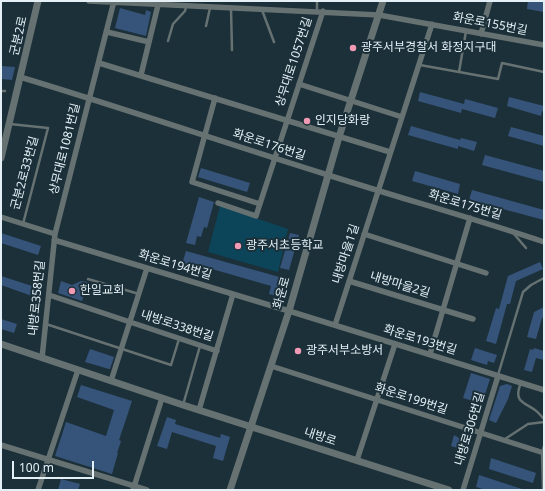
<!DOCTYPE html>
<html>
<head>
<meta charset="utf-8">
<style>
	body { margin:0 }
	#map { position:relative; width:545px; height:491px; overflow:hidden; background:#1c3039; font-family:"Noto Sans",sans-serif }
	canvas { display:block }
	.frame { position:absolute; inset:0; border:2px solid #e4f0f6; pointer-events:none }
	.scale { position:absolute; left:12px; top:461px; width:82px; height:18px; box-sizing:border-box; border:2px solid #e4f0f6; border-top:0; padding-left:5px; font-size:12px; line-height:14px; white-space:nowrap; color:#e4f0f6; -webkit-text-stroke:3px #1c3039; paint-order:stroke }
</style>
</head>
<body>
<div id="map">
<canvas width="545" height="491"></canvas>
<div class="frame"></div>
<div class="scale">100 m</div>
</div>
<script>
const c = document.querySelector('canvas').getContext('2d');
c.lineJoin = 'round';
function fill(path, color) { c.fillStyle = color; c.fill(path, 'evenodd'); }
function trace(path, color, width, dash) { c.strokeStyle = color; c.lineWidth = width; c.lineCap = dash ? 'butt' : 'round'; c.setLineDash(dash || []); c.stroke(path); }
function write(font, color, halo, rows, align = 'center') {
  c.font = font + ' "Noto Sans","Noto Sans KR",sans-serif'; c.lineWidth = 4; c.setLineDash([]); c.textBaseline = 'middle'; c.strokeStyle = halo; c.fillStyle = color; for (const [text, x, y, turn = 0] of rows) {
    c.save(); c.translate(x, y); c.rotate((+turn || 0) * Math.PI / 180); c.textAlign = isNaN(turn) ? turn : align; if (halo) c.strokeText(text, 0, 0); c.fillText(text, 0, 0); c.restore();
  }
}
const green = new Path2D(`
	M220,206L288,229L278,272L208,252Z`);
const building = new Path2D(`
	M528,1H544V12L527,9Z
	M120,8L145,15L146,10L151,12L146,36L115,28Z
	M1,66L15,67L12,80L1,79Z
	M420,92L464,104L465,99L498,108L495,118L462,109L461,113L418,101Z
	M509,97L544,106V112L542,111L541,116L507,106Z
	M411,126L460,140L461,138L477,142L474,151L458,146V149L408,135Z
	M511,127L544,136V146L508,136Z
	M485,155L544,171V182L482,165Z
	M201,168L250,183L247,192L198,177Z
	M415,171L460,184L458,194L412,181Z
	M472,190L544,210V220L469,200Z
	M199,197L214,202L207,228L204,227L201,237L197,236L195,245L186,243Z
	M1,233L41,246L38,255L1,243Z
	M290,233L299,235L289,270L280,268Z
	M186,251L283,278L278,296L269,294L271,286L191,263L189,269L181,267Z
	M540,262L543,269L516,281L510,304H507L496,344L486,341L496,308L499,309L508,276Z
	M1,276L35,287L32,296L1,285Z
	M61,281L72,285L81,281L88,282L82,301L58,293Z
	M544,307V317L542,318L536,339L527,337L534,312Z
	M1,319L17,324L14,333L1,329Z
	M475,348L497,355L494,363L488,361L487,365L471,360Z
	M534,348L544,351V360L536,358L532,372L524,370L530,349L533,350Z
	M90,349L114,357L110,369H109L85,362Z
	M471,373L490,379L482,404L463,398Z
	M507,384L512,386L508,399L496,423L489,420L500,386Z
	M81,385L132,401L119,440L121,441L117,453H118L112,474L55,456L66,422L106,436L114,410L77,397Z
	M167,417L176,420L175,424L220,438L221,434L230,437L223,461L213,458L216,446L172,432L167,449L157,446Z
	M454,435L469,444L467,451L451,446Z
	M491,458L536,473L533,483L489,469Z
	M479,475L522,489V490H486L476,487Z
	M61,479L80,484L78,490H58Z`);
const service = new Path2D(`
	M231,9L232,50
	M262,10L274,42
	M317,11V1
	M206,26L210,8
	M168,41L173,24L185,11L186,7
	M420,65L498,79L502,63L544,72
	M459,72L466,31
	M1,91H5
	M10,124L48,128L23,224
	M514,234L526,248
	M88,279L139,294
	M46,324L171,365L179,339
	M498,375L523,292L531,285L544,278
	M520,385C514,402 524,402 535,410C538,412 541,416 544,419
	M183,405L200,346
	M505,439L528,424L544,422
	M543,490L542,453L544,446`);
const minor = new Path2D(`
	M89,1L379,15L544,45
	M107,32L149,42
	M481,34L490,1
	M99,63L390,152
	M141,75L158,5
	M20,77C123,108 225,143 328,175C400,198 472,218 544,242
	M299,84L402,117
	M215,98L192,182L260,204
	M218,203L256,216L323,11
	M1,217L55,234
	M364,234L486,273
	M54,240L289,311L544,390
	M349,281L473,319
	M49,295L217,351
	M335,325L432,24
	M430,354L470,218
	M42,358L55,234L114,1
	M271,366L544,453
	M111,381L147,268
	M199,410L233,294
	M1,445L147,490
	M357,460L395,344
	M38,490L78,370
	M133,490L162,398
	M463,490L498,376`);
const tertiary = new Path2D(`
	M1,158L38,1
	M1,344L183,405L449,490
	M230,490L289,311L339,137L383,1`);
const markers = [
	[353,48,4,"#f09ab5"],
	[307,121,4,"#f09ab5"],
	[238,246,4,"#f09ab5"],
	[72,291,4,"#f09ab5"],
	[298,351,4,"#f09ab5"]
];
const streetNames = [
	["화운로155번길",490,24,11],
	["군분2로",19,36,-77],
	["상무대로1057번길",294,62,-72],
	["화운로176번길",269,145,18],
	["상무대로1081번길",65,149,-76],
	["군분2로33번길",25,173,-75],
	["화운로175번길",465,205,17],
	["내방마을1길",346,254,-72],
	["화운로194번길",175,265,17],
	["내방마을2길",400,285,17],
	["화운로",282,293,-74],
	["내방로358번길",37,298,-84],
	["내방로338번길",177,326,18],
	["화운로193번길",420,340,17],
	["화운로199번길",411,399,18],
	["내방로306번길",470,429,-73],
	["내방로",320,437,18]
];
const poiNames = [
	["광주서부경찰서 화정지구대",361,48],
	["인지당화랑",315,121],
	["광주서초등학교",246,246],
	["한일교회",80,291],
	["광주서부소방서",306,351]
];
fill(green, '#0c455a');
fill(building, '#36547a');
trace(service, '#667172', 2.5);
trace(minor, '#667172', 5.5);
trace(tertiary, '#667172', 7);
for (const [x, y, r, color] of markers) { const dot = new Path2D(); dot.arc(x, y, r, 0, 2 * Math.PI); c.fillStyle = color; c.fill(dot); trace(dot, '#1c3039', 1.5); }
write('12px', '#e4f0f6', '#1c3039', streetNames);
write('12px', '#e4f0f6', '#1c3039', poiNames, 'left');
</script>
</body>
</html>
